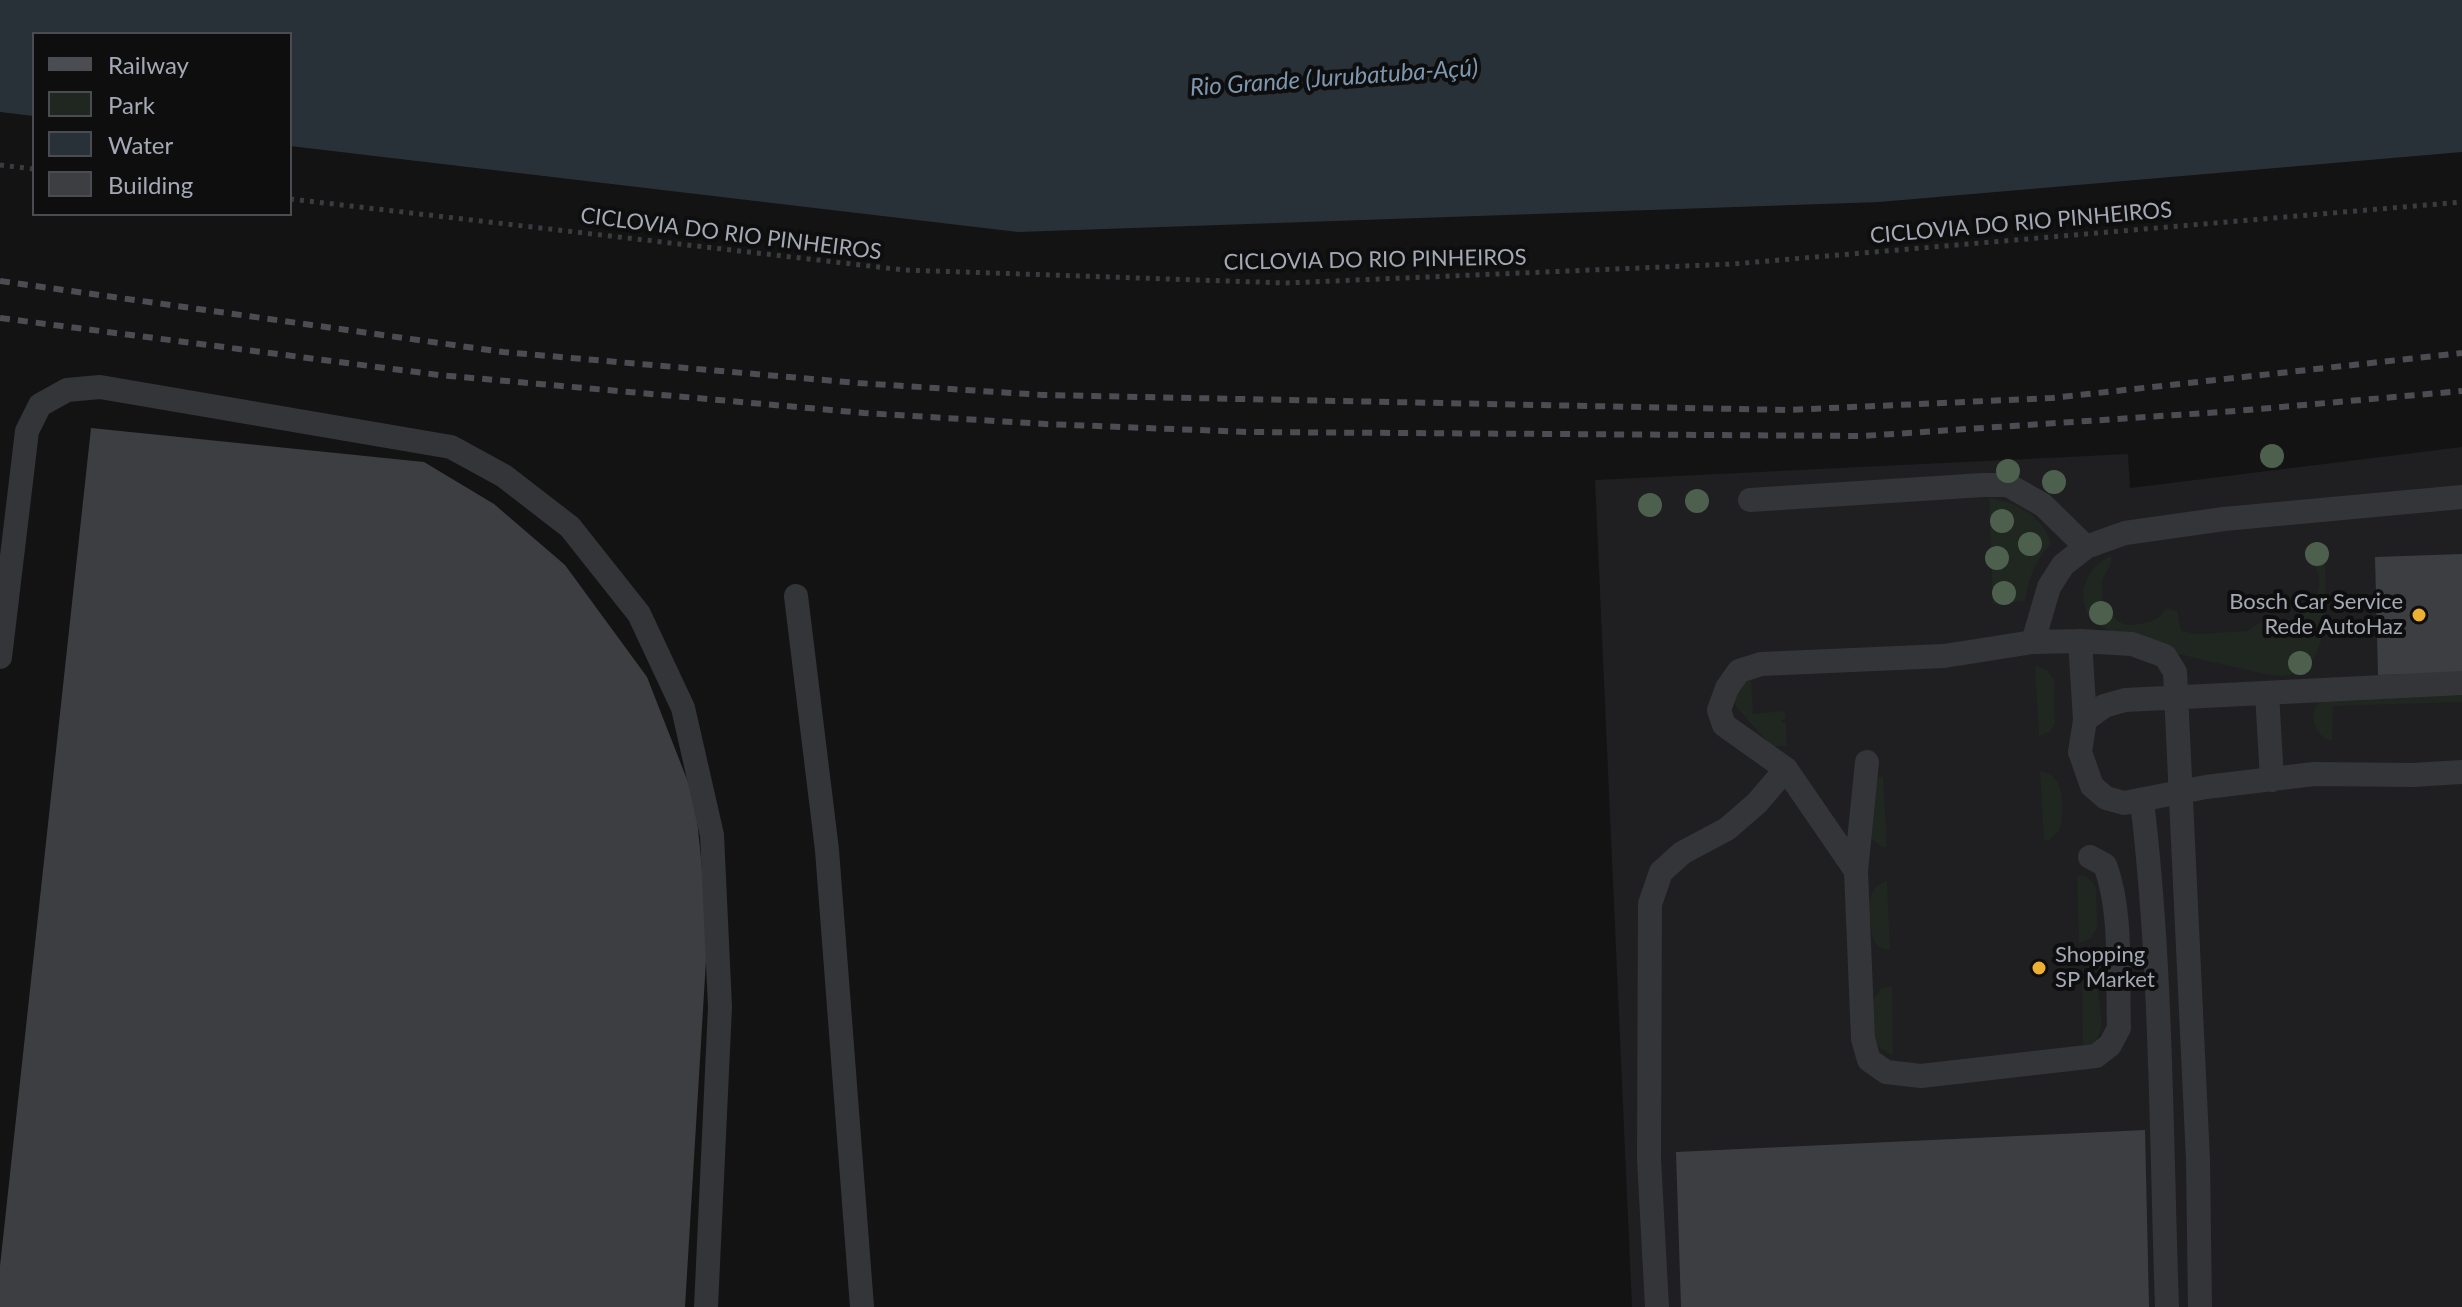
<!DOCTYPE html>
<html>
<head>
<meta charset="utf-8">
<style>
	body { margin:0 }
	#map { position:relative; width:2462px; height:1307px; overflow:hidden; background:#131314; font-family:Lato,sans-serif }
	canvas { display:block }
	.legend { position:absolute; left:32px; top:32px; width:260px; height:184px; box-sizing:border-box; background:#0e0e0f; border:2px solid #4a4c51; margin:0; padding:10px 14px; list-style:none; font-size:24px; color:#a5a9b5 }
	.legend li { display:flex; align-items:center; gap:16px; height:40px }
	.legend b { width:40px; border:2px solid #4a4c51 }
</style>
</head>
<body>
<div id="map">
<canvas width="2462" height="1307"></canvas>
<ul class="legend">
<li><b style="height:10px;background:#4b4d52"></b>Railway</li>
<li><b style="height:22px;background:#1f2720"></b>Park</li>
<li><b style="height:22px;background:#293138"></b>Water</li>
<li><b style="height:22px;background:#3d3e41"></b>Building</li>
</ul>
</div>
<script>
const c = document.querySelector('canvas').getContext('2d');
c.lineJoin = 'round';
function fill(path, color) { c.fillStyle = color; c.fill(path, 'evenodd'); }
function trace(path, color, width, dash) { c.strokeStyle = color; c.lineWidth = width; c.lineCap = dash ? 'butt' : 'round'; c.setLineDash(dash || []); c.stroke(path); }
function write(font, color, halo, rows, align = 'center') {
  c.font = font + ' Lato,sans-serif'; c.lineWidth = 8; c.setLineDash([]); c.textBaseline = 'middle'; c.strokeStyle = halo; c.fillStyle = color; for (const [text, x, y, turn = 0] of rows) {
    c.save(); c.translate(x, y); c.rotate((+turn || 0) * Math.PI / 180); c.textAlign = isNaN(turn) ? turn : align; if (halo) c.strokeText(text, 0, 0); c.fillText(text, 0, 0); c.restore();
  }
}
const built = new Path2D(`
	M2462,447V1307H1632L1595,480L2128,454L2130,488Z`);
const green = new Path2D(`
	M1989,498C2015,502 2042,515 2051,543C2036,560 2028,578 2025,601L1993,604Z
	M2302,549L2322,551L2325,560C2325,593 2334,660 2293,674C2288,676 2280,675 2275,676C2238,667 2108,643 2089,617C2084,610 2082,595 2084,587C2088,573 2097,562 2111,556V564L2102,580V601C2116,620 2119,629 2144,623C2156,621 2159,618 2166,609L2177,611L2181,631L2199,634L2247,631L2266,619C2292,627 2323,606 2319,577C2318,567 2308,557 2302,549Z
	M2035,666L2047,670L2054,680L2055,724L2049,732L2039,736Z
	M1751,679L1753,714L1784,711L1786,719L1781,720V722L1786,723L1787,746H1774L1770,744L1736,707L1734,697L1739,685Z
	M2462,691V702L2333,706L2332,741C2314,737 2307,713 2321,700Z
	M2040,771C2066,774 2064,809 2060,829L2050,840L2044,841Z
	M1879,777H1883L1887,846L1883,847L1868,837L1872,783Z
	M2077,875L2085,876L2092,882L2096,889L2097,928L2091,938L2079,943Z
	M1887,881L1890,950L1880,948L1873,940C1871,918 1861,889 1887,881Z
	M2082,979H2089L2098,990C2100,1014 2110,1038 2083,1048Z
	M1892,986L1893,1055L1880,1048L1875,1042L1873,1000L1882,988Z`);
const water = new Path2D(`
	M0,0H2462V152L1879,202L1018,232L290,146V34H34V116L0,112Z`);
const building = new Path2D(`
	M91,428L424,462L494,504L565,565L647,677L695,800L708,927L685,1307H0V1266Z
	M2462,554V673L2378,675L2375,557Z
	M2145,1130L2149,1307H1681L1676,1152Z`);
const path = new Path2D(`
	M0,165L34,169
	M290,199L904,270L1286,283L1733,264L2462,202`);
const lane = new Path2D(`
	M1750,500L1983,485H2008L2043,505L2086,547
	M796,596L827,850L862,1307
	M2080,641L2085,720
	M2033,642L2049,587L2063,565L2086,547L2125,533L2224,519L2462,497
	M0,657L27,431L40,405L67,390L100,387L451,447L504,476L570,527L639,614L683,708L712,835L720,1007L706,1307
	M2462,683L2125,700L2104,706L2085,720L2080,752L2092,786L2106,798L2124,803L2206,787L2314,774L2413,775L2462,772
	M2267,693L2272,780
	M2142,801C2162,968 2161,1138 2167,1307
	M2090,857L2105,865C2123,913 2117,976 2119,1028L2110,1045L2096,1056L1921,1076L1886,1072L1869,1060L1863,1039L1856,871L1786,769L1724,725L1719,710L1727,688L1739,671L1761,664L1944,656L2033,642L2080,641L2132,644L2165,656L2175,672L2198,1160L2200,1307
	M1856,871L1867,762
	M1657,1307L1649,1159L1650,904L1661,872L1682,853L1727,829L1757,803L1786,769`);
const rail = new Path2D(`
	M0,281L503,352L858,383L1043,395L1787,410L2052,398L2462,353
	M0,318L439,375L864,413L1045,424L1248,432L1863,436L2236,411L2462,391`);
const trees = [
	[2272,456],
	[2008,471],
	[2054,482],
	[1697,501],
	[1650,505],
	[2002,521],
	[2030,544],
	[2317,554],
	[1997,558],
	[2004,593],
	[2101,613],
	[2300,663]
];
const markers = [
	[2419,615,8,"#edb032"],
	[2039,968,8,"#edb032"]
];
const streetNames = [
	["CICLOVIA DO RIO PINHEIROS",2021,223,-5],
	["CICLOVIA DO RIO PINHEIROS",731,234,7],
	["CICLOVIA DO RIO PINHEIROS",1375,260,-1]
];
const poiNames = [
	["Bosch Car Service",2403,602],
	["Rede AutoHaz",2403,627],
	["Shopping",2055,955,"left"],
	["SP Market",2055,980,"left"]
];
const waterNames = [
	["Rio Grande (Jurubatuba-Açú)",1334,78,-4]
];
fill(built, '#1f1f21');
fill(green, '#1f2720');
fill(water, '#293138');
fill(building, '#3d3e41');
trace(path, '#3a3c40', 5, [4, 6]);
trace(lane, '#343539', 24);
trace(rail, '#4b4d52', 6, [10, 8]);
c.fillStyle = '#4d604e';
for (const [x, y] of trees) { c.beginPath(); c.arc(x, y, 12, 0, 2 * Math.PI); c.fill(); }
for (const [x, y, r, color] of markers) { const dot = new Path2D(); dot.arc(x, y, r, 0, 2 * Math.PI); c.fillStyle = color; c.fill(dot); trace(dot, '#0e0e0f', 3); }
write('22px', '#a5a9b5', '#0e0e0f', streetNames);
write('22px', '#a5a9b5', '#0e0e0f', poiNames, 'right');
write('italic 24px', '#7c97af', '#0e0e0f', waterNames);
</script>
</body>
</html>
